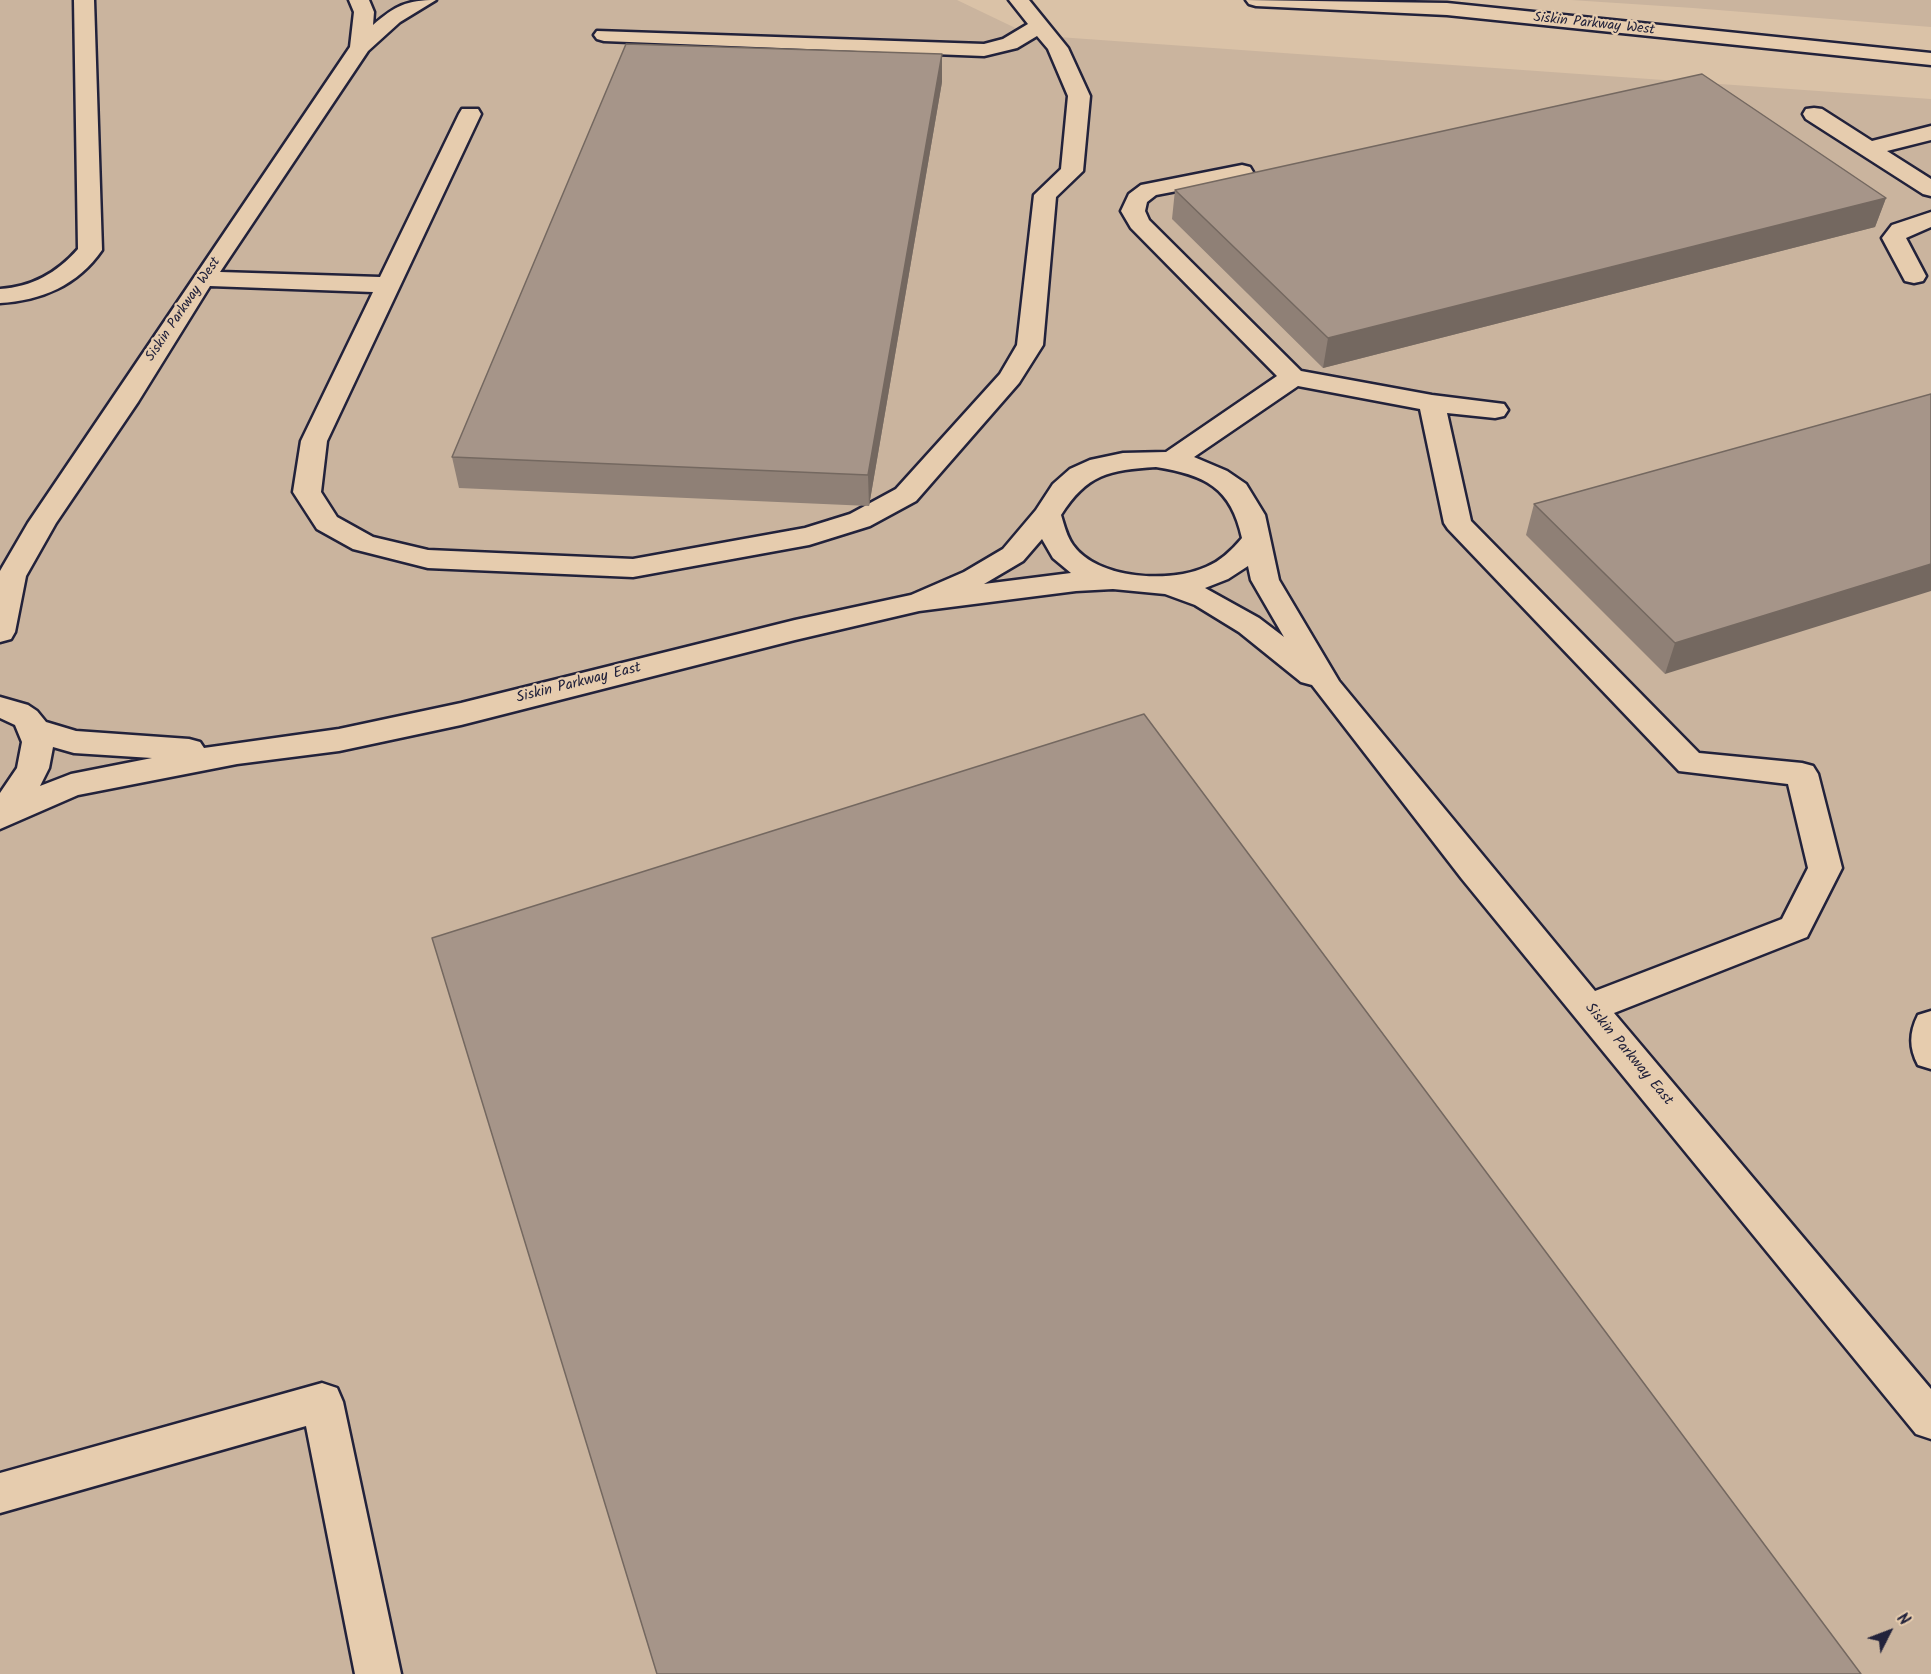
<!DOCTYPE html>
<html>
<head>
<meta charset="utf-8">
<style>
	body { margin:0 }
	#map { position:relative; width:1931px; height:1674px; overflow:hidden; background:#dac2a7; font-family:Kalam,sans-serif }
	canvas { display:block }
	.north { position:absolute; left:1859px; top:1602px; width:60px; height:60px; -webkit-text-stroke:4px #e6ccae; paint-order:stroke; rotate:48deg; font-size:16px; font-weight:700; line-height:24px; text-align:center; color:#22223b }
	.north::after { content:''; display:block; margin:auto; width:21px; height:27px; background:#22223b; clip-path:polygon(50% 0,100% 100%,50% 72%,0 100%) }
</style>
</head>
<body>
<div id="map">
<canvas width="1931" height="1674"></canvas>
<div class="north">N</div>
</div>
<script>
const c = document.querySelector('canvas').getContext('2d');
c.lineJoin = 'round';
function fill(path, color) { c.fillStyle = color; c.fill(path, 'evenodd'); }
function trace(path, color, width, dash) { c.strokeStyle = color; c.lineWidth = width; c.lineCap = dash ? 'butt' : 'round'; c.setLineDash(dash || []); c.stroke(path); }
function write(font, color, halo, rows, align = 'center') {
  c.font = font + ' Kalam,sans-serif'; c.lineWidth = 4.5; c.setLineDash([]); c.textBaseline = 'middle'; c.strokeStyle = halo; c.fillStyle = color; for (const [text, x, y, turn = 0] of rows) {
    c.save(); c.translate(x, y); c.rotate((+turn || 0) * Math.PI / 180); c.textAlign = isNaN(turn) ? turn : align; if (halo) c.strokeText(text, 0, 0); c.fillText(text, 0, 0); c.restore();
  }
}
const built = new Path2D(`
	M0,0H957L1030,35L1931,99V1674H0Z
	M1571,0H1931V27L1693,8Z`);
const minor = new Path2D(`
	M74,0H94L102,250C78,285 41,301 0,303V289C32,287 57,273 78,249Z
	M349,0H369L374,12L373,25C395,6 406,0 436,0L400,22L368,51L220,272L380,277L459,114L462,109H478L481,114L327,441L321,492L337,517L373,537L428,550L633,559L805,528L850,514L896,489L1000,374L1017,345L1034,195L1061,169L1068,96L1048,49L1037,36L1017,48L984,56L604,41L597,39L594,35L597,31L984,44L1003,39L1028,24L1009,0H1029L1068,48L1090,96L1083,171L1056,197L1043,345L1019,383L916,501L870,526L809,545L633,577L428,568L353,549L317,529L293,492L301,441L373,292L210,286L138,402L56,523L26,576L15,632L11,639L0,642V571L28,523L350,47L354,12Z
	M1246,0L1447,3L1931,53V65L1447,15L1256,6L1249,4Z
	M1814,108L1822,109L1872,141L1931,126V140L1887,151L1931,179V196L1923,194L1806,119L1803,114L1806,109Z
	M1242,165L1250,167L1253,172L1250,177L1156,195L1147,202L1145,211L1149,220L1301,371L1432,395L1504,404L1508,410L1504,416L1495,418L1447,413L1471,521L1699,753L1802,763L1813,766L1818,774L1842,868L1807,937L1614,1013L1931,1389V1439L1916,1434L1462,879L1312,685L1301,682L1239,632L1195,605L1165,594L1113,589L1076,591L919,611L795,640L461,725L339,751L237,764L78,795L0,829V793L17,768L22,742L15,725L0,718V697L28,705L37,711L46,722L76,731L189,739L200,742L204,748L339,729L461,703L795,620L911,595L964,572L1003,549L1036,510L1053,484L1070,469L1090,460L1123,453L1166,452L1277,376L1131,228L1121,211L1129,194L1141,185ZM1298,386L1420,409L1444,523L1448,529L1679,771L1788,784L1808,868L1782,919L1595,991L1339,681L1279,580L1265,515L1246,484L1227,471L1194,457ZM1156,467C1205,475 1231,487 1242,538C1232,550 1221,561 1206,567C1171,583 1098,580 1073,545C1067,537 1064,525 1061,515C1087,474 1109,470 1156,467ZM1042,539L1053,558L1071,573L984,584L1023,561ZM1248,566L1251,580L1284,637L1259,618L1205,588L1228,579ZM53,747L74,753L152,758L71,774L40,786L49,768Z
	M1931,212V227L1906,238L1926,276L1923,281L1914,283L1905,281L1882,238L1892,225Z
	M1931,1011V1069L1918,1065C1909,1048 1909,1033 1918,1015Z
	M322,1383L337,1388L343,1402L401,1674H355L306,1426L0,1513V1473Z`);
const wall = new Path2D(`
	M942,82L869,506L459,488L452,457Z
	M1175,190L1886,198L1875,227L1323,368L1172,219Z
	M1931,394L1665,674L1526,535L1534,504Z
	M432,938L1861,1674H657Z`);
const shadedWall = new Path2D(`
	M942,54V82L869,506L868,475Z
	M1886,198L1875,227L1323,368L1328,338Z
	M1931,564V591L1665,674L1675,643Z`);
const building = new Path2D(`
	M626,44L942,54L868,475L452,457Z
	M1702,74L1886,198L1328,338L1175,190Z
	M1931,394V564L1675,643L1534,504Z
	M1144,714L1861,1674H657L432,938Z`);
const farStreetnames = [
	["Siskin Parkway West",1594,25,6],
	["Siskin Parkway West",184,310,-56]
];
const streetNames = [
	["Siskin Parkway East",579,684,-14],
	["Siskin Parkway East",1628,1055,50]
];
fill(built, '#cab49e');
trace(minor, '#22223b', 5);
fill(minor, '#e6ccae');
fill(wall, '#8f8076');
fill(shadedWall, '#746860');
fill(building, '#a69589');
trace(building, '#746860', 1.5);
write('14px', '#22223b', '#e6ccae', farStreetnames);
write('15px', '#22223b', '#e6ccae', streetNames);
</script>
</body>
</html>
